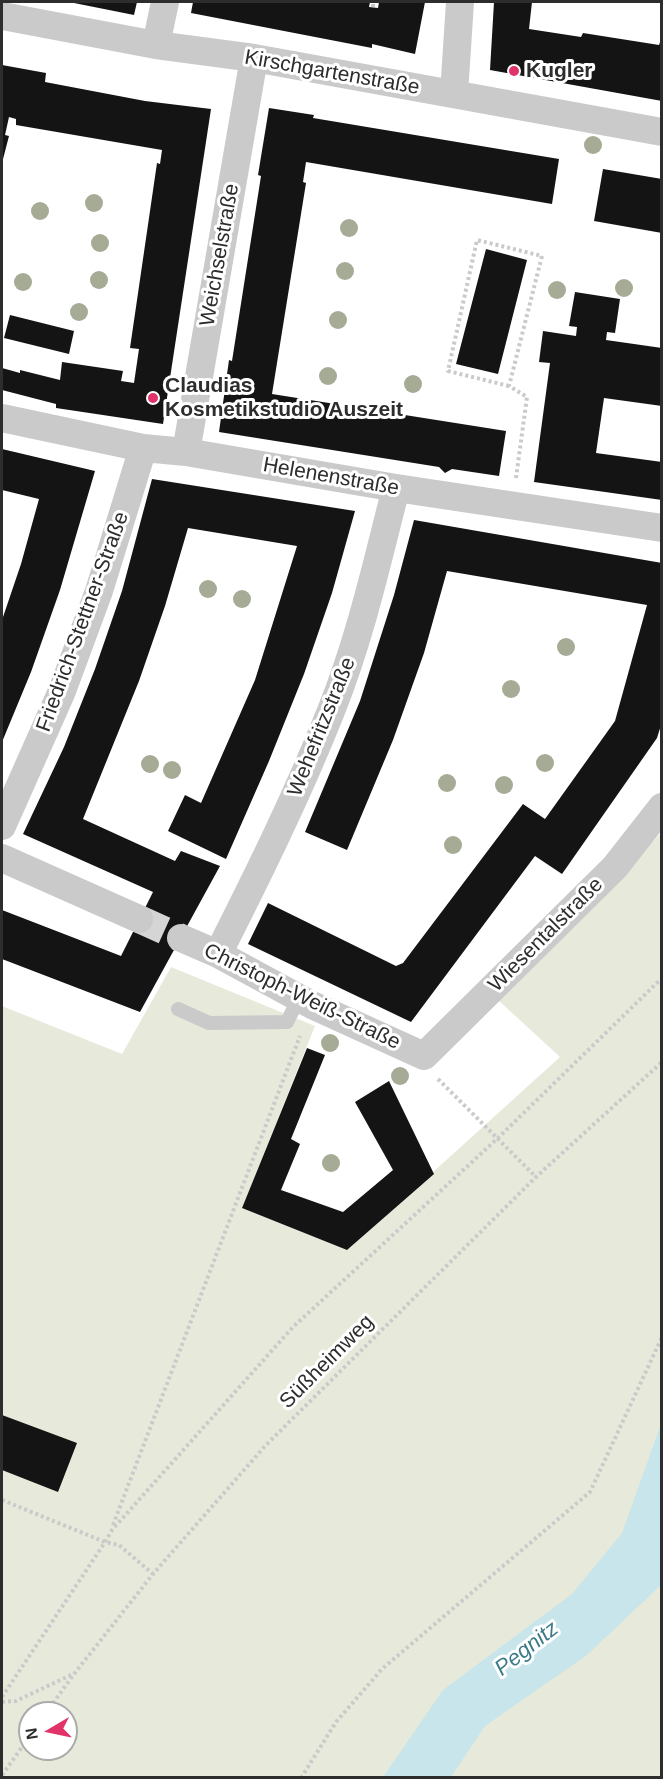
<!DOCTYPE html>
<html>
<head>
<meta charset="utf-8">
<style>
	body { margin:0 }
	#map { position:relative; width:663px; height:1779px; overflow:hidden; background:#fff; font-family:Arial,sans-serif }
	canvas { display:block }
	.frame { position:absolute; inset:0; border:3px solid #2d2d2d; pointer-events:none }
	.north { position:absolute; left:18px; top:1701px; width:60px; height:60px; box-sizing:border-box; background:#fff; border:2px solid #ababab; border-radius:50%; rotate:261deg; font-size:16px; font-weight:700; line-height:24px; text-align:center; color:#2d2d2d }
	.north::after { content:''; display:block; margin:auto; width:21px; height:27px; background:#e13269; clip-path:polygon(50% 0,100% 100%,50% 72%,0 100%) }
</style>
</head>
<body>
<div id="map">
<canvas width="663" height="1779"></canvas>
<div class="frame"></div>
<div class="north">N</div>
</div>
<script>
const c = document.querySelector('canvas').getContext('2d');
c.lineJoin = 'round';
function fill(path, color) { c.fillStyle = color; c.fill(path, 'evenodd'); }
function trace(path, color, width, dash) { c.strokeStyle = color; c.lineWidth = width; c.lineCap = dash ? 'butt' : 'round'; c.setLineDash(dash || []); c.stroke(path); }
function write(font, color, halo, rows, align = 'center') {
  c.font = font + ' Arial,sans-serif'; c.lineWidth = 6; c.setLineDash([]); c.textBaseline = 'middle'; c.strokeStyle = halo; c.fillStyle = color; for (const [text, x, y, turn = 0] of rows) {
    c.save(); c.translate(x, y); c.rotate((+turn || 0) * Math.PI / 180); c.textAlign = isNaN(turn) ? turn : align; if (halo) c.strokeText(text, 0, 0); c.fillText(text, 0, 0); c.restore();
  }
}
const green = new Path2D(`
	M661,833V1777H2V1006L122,1054L171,967L315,1026L242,1208L347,1250L560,1057L498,1000ZM30,1713H66V1749H30Z`);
const water = new Path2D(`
	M661,1424V1585L587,1655L485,1726L451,1777H383L443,1690L572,1594L622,1533Z`);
const building = new Path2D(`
	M69,2H137L134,15Z
	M193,2H370L369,7L378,8L379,2H425L415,54L372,44V48L191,13Z
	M494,2H532L529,29L581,37L583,33L659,45L662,37V101L490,70Z
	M2,65L46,73L45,82L145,101L211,109L163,424L56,408V404L2,390V368L20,373V370L60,380L62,362L123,371L121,381L134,383L139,349L130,348L157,163L160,164L162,150L16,125V119L9,117L5,135L9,136L2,163Z
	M269,108L314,115L313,118L559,159L552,204L306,162L303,182L306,183L272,394L506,431L499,476L452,469L445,473L439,467L219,432L229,360L232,361L261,176L258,175Z
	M603,169L662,179V233L594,221Z
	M486,249L527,260L498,374L456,364Z
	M575,292L620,299L615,333L607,332L606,340L662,348V406L604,398L596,453L662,462V500L534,482L550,363L539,362L543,331L576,336L577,327L569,326Z
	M10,315L74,331L69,354L4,338Z
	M2,449L95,471L60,590L31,672L2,742V620L21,564L39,499L2,490Z
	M152,479L355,511L332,593L304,674L269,761L226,859L168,831L185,795L201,803L255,680L297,546L188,528L165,606L139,681L83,819L175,861L181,851L220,866L140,1012L2,959V910L121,956L153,892L23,834L64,747L95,669L122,591Z
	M414,520L662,563V722L657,738L562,874L535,856L411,1022L248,944L268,903L396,966L403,963L523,804L545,819L615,721L647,605L447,571L424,653L393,740L347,850L305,832L360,701L394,595Z
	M307,1048L325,1055L291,1139L300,1144L281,1190L343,1212L393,1170L355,1102L389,1081L434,1174L347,1250L242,1208Z
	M2,1415L77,1443L58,1492L2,1470Z`);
const minorTunnel = new Path2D(`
	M139,919L181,938`);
const path = new Path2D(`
	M373,7V2
	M509,386L448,371L477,240L542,256L509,386L527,397L516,478
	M438,1079L536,1177
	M2,1500L105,1542L119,1545L153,1574
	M113,1525L300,1036
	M2,1697L105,1542L112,1530L293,1327L498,1138L662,978
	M2,1702L16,1701L73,1674
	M46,1713L74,1674L153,1574L266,1445L536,1177L662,1062
	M2,1775L30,1736
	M301,1778L336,1722L382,1669L590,1492L662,1337`);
const service = new Path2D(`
	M178,1009L209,1023L287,1022L299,998`);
const minor = new Path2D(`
	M2,16L156,45L254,58L662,132
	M156,45L165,2
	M454,94L460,2
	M2,418L143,448L186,452L396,488L662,528
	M186,452L254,58
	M2,826L62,691L99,591L143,448
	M2,858L139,919
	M181,938L218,954L312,1005L424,1056L615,867L662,807
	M218,954C258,875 298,794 331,711C360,639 377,563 396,488`);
const trees = [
	[593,145],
	[94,203],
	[40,211],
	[349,228],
	[100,243],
	[345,271],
	[99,280],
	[23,282],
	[624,288],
	[557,290],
	[79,312],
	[338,320],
	[328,376],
	[413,384],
	[208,589],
	[242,599],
	[566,647],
	[511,689],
	[545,763],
	[150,764],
	[172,770],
	[447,783],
	[504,785],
	[453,845],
	[330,1043],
	[400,1076],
	[331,1163]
];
const markers = [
	[514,71,6,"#e13269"],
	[153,398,6,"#e13269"]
];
const poiNames = [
	["Kugler",526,71],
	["Claudias",165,386],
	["Kosmetikstudio Auszeit",165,410]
];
const streetNames = [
	["Kirschgartenstraße",332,73,10],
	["Weichselstraße",220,255,-80],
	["Helenenstraße",331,477,10],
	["Friedrich-Stettner-Straße",83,622,-70],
	["Wehefritzstraße",322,727,-68],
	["Wiesentalstraße",546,935,-45],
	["Christoph-Weiß-Straße",302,997,26],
	["Süßheimweg",327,1362,-45]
];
const waterNames = [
	["Pegnitz",527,1649,-38]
];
fill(green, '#e7eadb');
fill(water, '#c7e5ea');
fill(building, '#141414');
trace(minorTunnel, '#d5d5d5', 28, [28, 14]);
trace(path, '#cacaca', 4, [3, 3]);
trace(service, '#cacaca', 14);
trace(minor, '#cacaca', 28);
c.fillStyle = '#a5ab94';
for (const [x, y] of trees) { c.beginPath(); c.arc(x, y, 9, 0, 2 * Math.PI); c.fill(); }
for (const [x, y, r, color] of markers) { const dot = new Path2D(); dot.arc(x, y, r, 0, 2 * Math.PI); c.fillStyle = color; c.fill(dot); trace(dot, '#fff', 2); }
write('bold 21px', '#2d2d2d', '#fff', poiNames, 'left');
write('21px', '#2d2d2d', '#fff', streetNames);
write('italic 22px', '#3b7b87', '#fff', waterNames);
</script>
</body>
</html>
